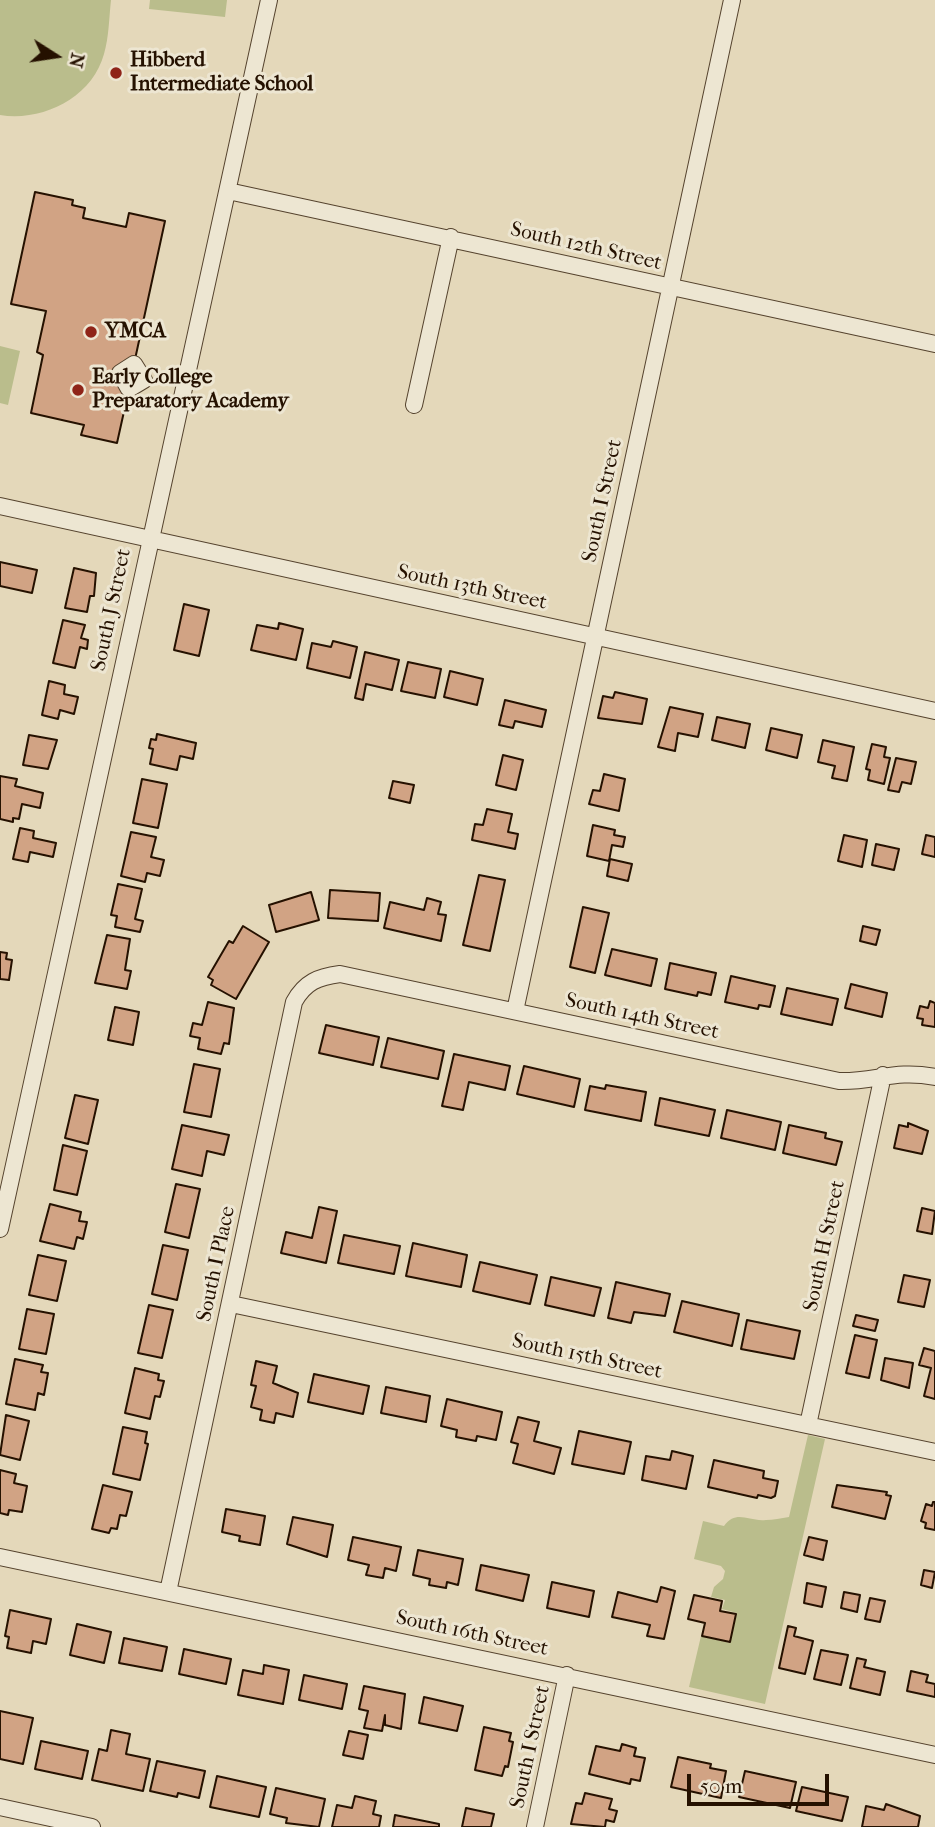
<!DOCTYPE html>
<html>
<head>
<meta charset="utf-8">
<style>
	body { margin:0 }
	#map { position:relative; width:935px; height:1827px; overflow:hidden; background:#e4d8ba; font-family:"IM FELL French Canon",serif }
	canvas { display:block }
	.north { position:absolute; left:21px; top:21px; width:70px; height:70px; -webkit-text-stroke:5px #ede6d2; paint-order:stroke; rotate:102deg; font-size:19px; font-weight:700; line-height:28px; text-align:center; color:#251100 }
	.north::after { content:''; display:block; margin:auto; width:24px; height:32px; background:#251100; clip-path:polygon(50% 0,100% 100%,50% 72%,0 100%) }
	.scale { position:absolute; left:687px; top:1774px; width:142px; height:32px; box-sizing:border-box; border:4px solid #251100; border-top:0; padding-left:9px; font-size:21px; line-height:24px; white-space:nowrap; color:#251100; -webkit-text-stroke:5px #ede6d2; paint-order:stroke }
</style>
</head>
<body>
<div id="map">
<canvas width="935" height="1827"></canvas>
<div class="north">N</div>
<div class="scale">50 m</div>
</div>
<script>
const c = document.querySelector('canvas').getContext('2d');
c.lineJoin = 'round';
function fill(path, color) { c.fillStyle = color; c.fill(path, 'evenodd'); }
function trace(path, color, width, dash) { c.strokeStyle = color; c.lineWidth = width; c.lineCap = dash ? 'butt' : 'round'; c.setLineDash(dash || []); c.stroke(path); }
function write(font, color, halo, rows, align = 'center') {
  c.font = font + ' "IM FELL French Canon",serif'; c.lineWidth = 6; c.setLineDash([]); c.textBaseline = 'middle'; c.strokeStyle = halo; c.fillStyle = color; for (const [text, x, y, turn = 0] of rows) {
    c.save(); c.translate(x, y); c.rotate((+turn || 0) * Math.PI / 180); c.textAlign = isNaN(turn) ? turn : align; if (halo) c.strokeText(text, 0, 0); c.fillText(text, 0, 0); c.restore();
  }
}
const green = new Path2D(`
	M0,0H111C109,18 109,37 104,54C92,98 42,122 0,115Z
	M150,0H227L225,17L149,9Z
	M0,346L20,351L8,405L0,403Z
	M808,1435L825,1439L765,1704L689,1687L701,1636L730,1643L737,1613L722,1609L725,1600L711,1597L714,1587L723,1579L725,1571L721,1566L694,1559L703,1521L724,1526C737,1509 748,1522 766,1520C773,1520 781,1518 789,1517Z`);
const building = new Path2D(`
	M35,192L73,200L72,205L85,208L83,218L126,227L129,213L165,221L134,364L120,373L129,389L117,443L81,435L84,425L31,413L43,355L37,352L46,311L11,304Z
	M0,562L37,570L32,593L0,586Z
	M74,568L96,573L94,596H90L87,612L65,608Z
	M184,604L209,610L199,656L174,650Z
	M63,620L85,625L81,638L88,640L87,649L80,647L75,668L53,663Z
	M279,623L303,629L296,660L251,650L257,625L278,629Z
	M333,641L357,647L350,678L307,668L312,643L331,647Z
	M365,652L399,660L392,690L366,684L363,700L355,698Z
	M408,662L441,669L435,698L401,691Z
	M450,671L483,679L477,705L444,697Z
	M49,681L65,685L64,694L78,697L74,714L60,710L58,719L42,715Z
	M615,692L647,699L642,724L598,718L603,696L613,698Z
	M505,700L546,710L542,727L515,721L513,728L499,725Z
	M670,707L703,714L698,737L678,733L675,751L658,747Z
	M717,717L750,724L745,748L712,740Z
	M771,728L802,735L797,758L766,750Z
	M157,734L196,743L193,759L180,756L177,770L150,764L153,749L149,748L151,739L156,740Z
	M29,735L57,740L48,769L23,765Z
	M823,740L854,747L847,781L832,778L835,766L818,762Z
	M872,744L886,747L884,757L890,758L884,784L868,780L870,770L866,769Z
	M503,755L523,760L516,790L496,785Z
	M896,758L916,762L911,784L902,782L899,792L888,790Z
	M604,774L625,779L619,811L589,804L593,790L600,791Z
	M0,776L17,779L15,786L43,793L40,808L22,804L19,819L13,818V822L0,819Z
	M142,779L167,784L158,828L133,823Z
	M393,781L414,785L410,803L389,798Z
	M487,809L512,814L508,832L518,834L515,849L472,840L475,824L483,825Z
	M593,825L615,830L614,835L625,837L623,847L612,845L609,861L587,856Z
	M20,828L34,831L33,838L56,843L53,857L30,852L28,862L13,859Z
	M131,832L156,837L151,857L164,860L160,876L147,873L145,882L121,876Z
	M844,835L867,840L862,867L838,861Z
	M926,835L935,837V857L922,854Z
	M876,844L899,849L894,870L872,865Z
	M610,859L632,864L628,881L607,876Z
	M479,875L505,880L490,951L463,945Z
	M118,884L142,889L135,919L143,921L140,932L115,927L117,916L111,915Z
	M330,890L380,893L378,921L328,918Z
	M311,892L319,920L276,932L269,905Z
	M427,898L441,902L438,914L446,915L441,941L384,928L390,902L424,910Z
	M583,907L609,913L595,973L570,967Z
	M243,926L269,942L236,999L211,985L213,980L208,977L229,941L233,943Z
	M863,926L880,930L876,945L860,941Z
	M107,935L130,939L125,970L131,971L127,989L95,983Z
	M612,949L657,959L651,986L605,975Z
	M0,952L7,953L6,959L12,960L9,980L0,979Z
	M670,963L716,973L711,995L698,992L697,996L665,989Z
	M731,976L775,986L770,1007L759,1005L758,1009L725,1002Z
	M851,984L887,993L882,1017L845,1008Z
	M787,988L838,999L832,1025L781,1014Z
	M930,1001L935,1003V1027L922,1025L923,1019L917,1018L920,1006L928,1008Z
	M208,1002L234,1008L229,1044L224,1043L221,1054L198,1049L200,1038L190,1036L193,1023L202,1025Z
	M115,1007L139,1012L133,1045L108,1040Z
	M326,1025L379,1037L373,1065L319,1053Z
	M388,1038L444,1051L438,1079L381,1067Z
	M454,1054L510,1066L505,1090L469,1082L463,1110L442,1106Z
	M194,1064L220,1069L211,1117L184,1112Z
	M524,1066L580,1079L574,1107L517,1094Z
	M606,1085L646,1092L641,1121L585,1110L590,1086L605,1089Z
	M75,1095L98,1100L88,1144L65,1138Z
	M660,1098L715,1110L709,1136L655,1125Z
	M727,1110L781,1122L775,1150L721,1138Z
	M908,1123L928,1131L922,1154L894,1148L899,1125L908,1127Z
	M182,1125L229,1135L224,1155L207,1151L202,1176L172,1169Z
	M789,1125L826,1133L825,1138L842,1142L836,1165L783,1153Z
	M63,1145L87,1151L77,1195L54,1190Z
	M176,1184L200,1189L189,1238L165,1232Z
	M50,1204L81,1212L79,1221L87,1222L83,1239L77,1237L74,1249L40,1241Z
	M319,1207L337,1211L326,1263L281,1253L286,1232L312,1238Z
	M922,1208L935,1211L932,1234L917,1231Z
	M344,1235L400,1246L394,1274L338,1263Z
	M413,1243L467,1255L461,1287L406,1276Z
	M163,1245L188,1250L177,1300L152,1294Z
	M38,1255L66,1261L57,1301L29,1295Z
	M480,1262L537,1275L530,1304L473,1291Z
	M904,1275L930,1280L924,1307L898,1302Z
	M551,1277L601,1288L594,1316L545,1305Z
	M616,1282L670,1294L665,1316L634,1312L631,1323L608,1318Z
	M682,1301L739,1314L732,1346L674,1332Z
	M149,1305L173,1310L162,1358L138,1353Z
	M27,1309L54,1314L46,1354L19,1349Z
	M856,1315L878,1320L875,1331L853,1326Z
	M747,1320L800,1331L794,1359L741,1349Z
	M855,1335L877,1340L869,1378L846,1373Z
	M924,1348L935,1351V1399L924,1396L931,1368L919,1365Z
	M885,1358L913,1363L909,1388L881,1380Z
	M15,1359L43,1365L41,1372L48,1373L44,1395L38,1393L35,1410L6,1404Z
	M256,1361L277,1366L273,1383L298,1393L293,1417L276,1413L274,1423L260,1420L262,1410L251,1407L256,1386L251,1385Z
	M135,1368L159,1374L158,1380L164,1381L160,1397L155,1396L150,1419L125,1413Z
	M314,1374L369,1386L363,1414L308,1402Z
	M386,1387L430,1396L426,1422L381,1413Z
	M447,1399L502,1412L496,1440L477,1436L476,1441L456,1437L457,1430L441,1426Z
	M6,1415L29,1421L20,1460L0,1455Z
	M518,1417L539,1422L534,1441L561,1448L554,1474L513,1463L518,1444L511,1442Z
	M123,1427L147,1432L145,1443L148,1444L140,1480L113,1474Z
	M579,1431L631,1442L624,1474L572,1464Z
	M672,1451L693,1456L686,1489L642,1480L646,1456L670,1460Z
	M714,1460L764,1471L763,1478L778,1481L775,1496L771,1498L758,1495L757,1498L708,1487Z
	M0,1470L16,1474L14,1483L27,1486L22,1512L9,1510L8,1515L0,1513Z
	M103,1485L132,1492L126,1516L120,1515L117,1529L111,1528L109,1533L92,1529Z
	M837,1485L887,1492L886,1495L891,1496L885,1519L832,1507Z
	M933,1502H935V1530L925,1528L926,1523L921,1521L926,1504L932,1506Z
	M226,1509L265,1516L260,1545L239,1541L240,1536L222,1532Z
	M293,1517L333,1525L327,1557L287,1544Z
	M353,1537L401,1547L396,1571L385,1568L383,1578L366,1575L369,1565L348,1560Z
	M809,1537L827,1541L823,1560L804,1555Z
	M418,1550L463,1559L458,1585L447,1582L446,1588L429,1585L430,1579L413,1575Z
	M481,1565L529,1575L523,1601L476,1590Z
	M924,1570L935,1572L932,1588L921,1585Z
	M552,1582L594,1591L589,1617L547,1608Z
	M807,1583L826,1587L822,1607L804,1603Z
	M661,1587L675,1591L664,1639L647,1636L650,1625L612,1617L618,1592L657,1602Z
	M844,1592L860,1595L857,1612L841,1608Z
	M694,1595L722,1601L720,1611L736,1614L730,1642L702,1636L705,1623L688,1619Z
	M870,1598L885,1601L880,1622L865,1619Z
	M10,1610L51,1619L46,1644L33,1641L31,1653L7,1648L9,1637L5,1636Z
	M77,1624L111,1632L104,1663L70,1655Z
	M788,1626L796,1628L794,1636L813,1641L805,1674L779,1668Z
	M124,1638L167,1647L162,1671L119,1663Z
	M184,1649L231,1659L226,1684L179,1674Z
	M821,1650L848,1655L841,1685L814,1679Z
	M857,1658L866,1660L864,1667L885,1672L880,1695L850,1688Z
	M264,1665L289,1670L283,1704L238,1695L243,1670L263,1674Z
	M911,1671L928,1675L926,1682L935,1684V1697L907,1691Z
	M304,1675L347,1684L342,1709L299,1700Z
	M364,1686L405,1694L401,1729L385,1725V1715L382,1731L364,1728L368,1711L359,1709Z
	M424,1697L463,1706L457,1731L419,1723Z
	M0,1711L33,1718L23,1764L0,1759Z
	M484,1727L511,1733L509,1741L513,1742L508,1767L505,1766L502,1776L475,1770Z
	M111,1730L130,1734L126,1754L150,1759L143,1791L92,1780L99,1749L107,1751Z
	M349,1731L368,1735L363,1759L343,1755Z
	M41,1741L88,1751L82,1779L35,1769Z
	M622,1744L636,1748L634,1756L645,1758L640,1781L631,1779L630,1784L589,1774L596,1746L620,1751Z
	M678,1757L711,1764L710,1768L726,1771L721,1798L671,1787Z
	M157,1761L205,1771L199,1798L178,1793L177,1797L150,1791Z
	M745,1771L796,1782L790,1808L739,1797Z
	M217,1776L266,1787L259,1817L210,1807Z
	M802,1787L848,1797L842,1821L796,1811Z
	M276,1788L325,1799L319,1827L286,1823L287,1818L270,1814Z
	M585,1793L612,1799L609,1809L617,1811L614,1822L606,1820L605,1827L571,1824L576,1803L582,1804Z
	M355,1796L376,1801L373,1814L381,1816L379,1827H332L337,1805L352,1808Z
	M886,1804L920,1816L918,1827H862L866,1806L884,1810Z
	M466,1808L494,1814L491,1827H462Z
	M395,1815L439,1824V1827H393Z`);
const street = new Path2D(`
	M228,191L935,344
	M134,364L144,380L129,389L120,373Z
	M414,405L451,237
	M0,506L935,711
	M515,1011L732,0
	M0,1229L269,0
	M231,1304L935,1452
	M808,1425L883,1075
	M0,1557L935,1755
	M168,1592L294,1002C305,982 318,977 340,974L839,1081C876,1082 895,1069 935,1077
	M0,1807L92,1827
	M535,1827L567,1675`);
const markers = [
	[116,73,7,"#8f2418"],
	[91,332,7,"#8f2418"],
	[78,390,7,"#8f2418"]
];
const poiNames = [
	["Hibberd",130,61],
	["Intermediate School",130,85],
	["YMCA",105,332],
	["Early College",92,378],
	["Preparatory Academy",92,402]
];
const streetNames = [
	["South 12th Street",586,247,13],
	["South I Street",603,501,-78],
	["South 13th Street",472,588,12],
	["South J Street",112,610,-78],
	["South 14th Street",642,1017,12],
	["South H Street",825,1246,-78],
	["South I Place",217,1264,-78],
	["South 15th Street",587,1357,12],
	["South 16th Street",472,1634,12],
	["South I Street",531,1747,-78]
];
fill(green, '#babd8c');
fill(building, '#d1a384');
trace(building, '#251100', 2);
trace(street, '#55432e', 18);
trace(street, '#ede6d2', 16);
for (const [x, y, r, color] of markers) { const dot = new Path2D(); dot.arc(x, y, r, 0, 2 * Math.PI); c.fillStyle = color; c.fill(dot); trace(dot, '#ede6d2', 2.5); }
write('bold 21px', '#251100', '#ede6d2', poiNames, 'left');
write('21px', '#251100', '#ede6d2', streetNames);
</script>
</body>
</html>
